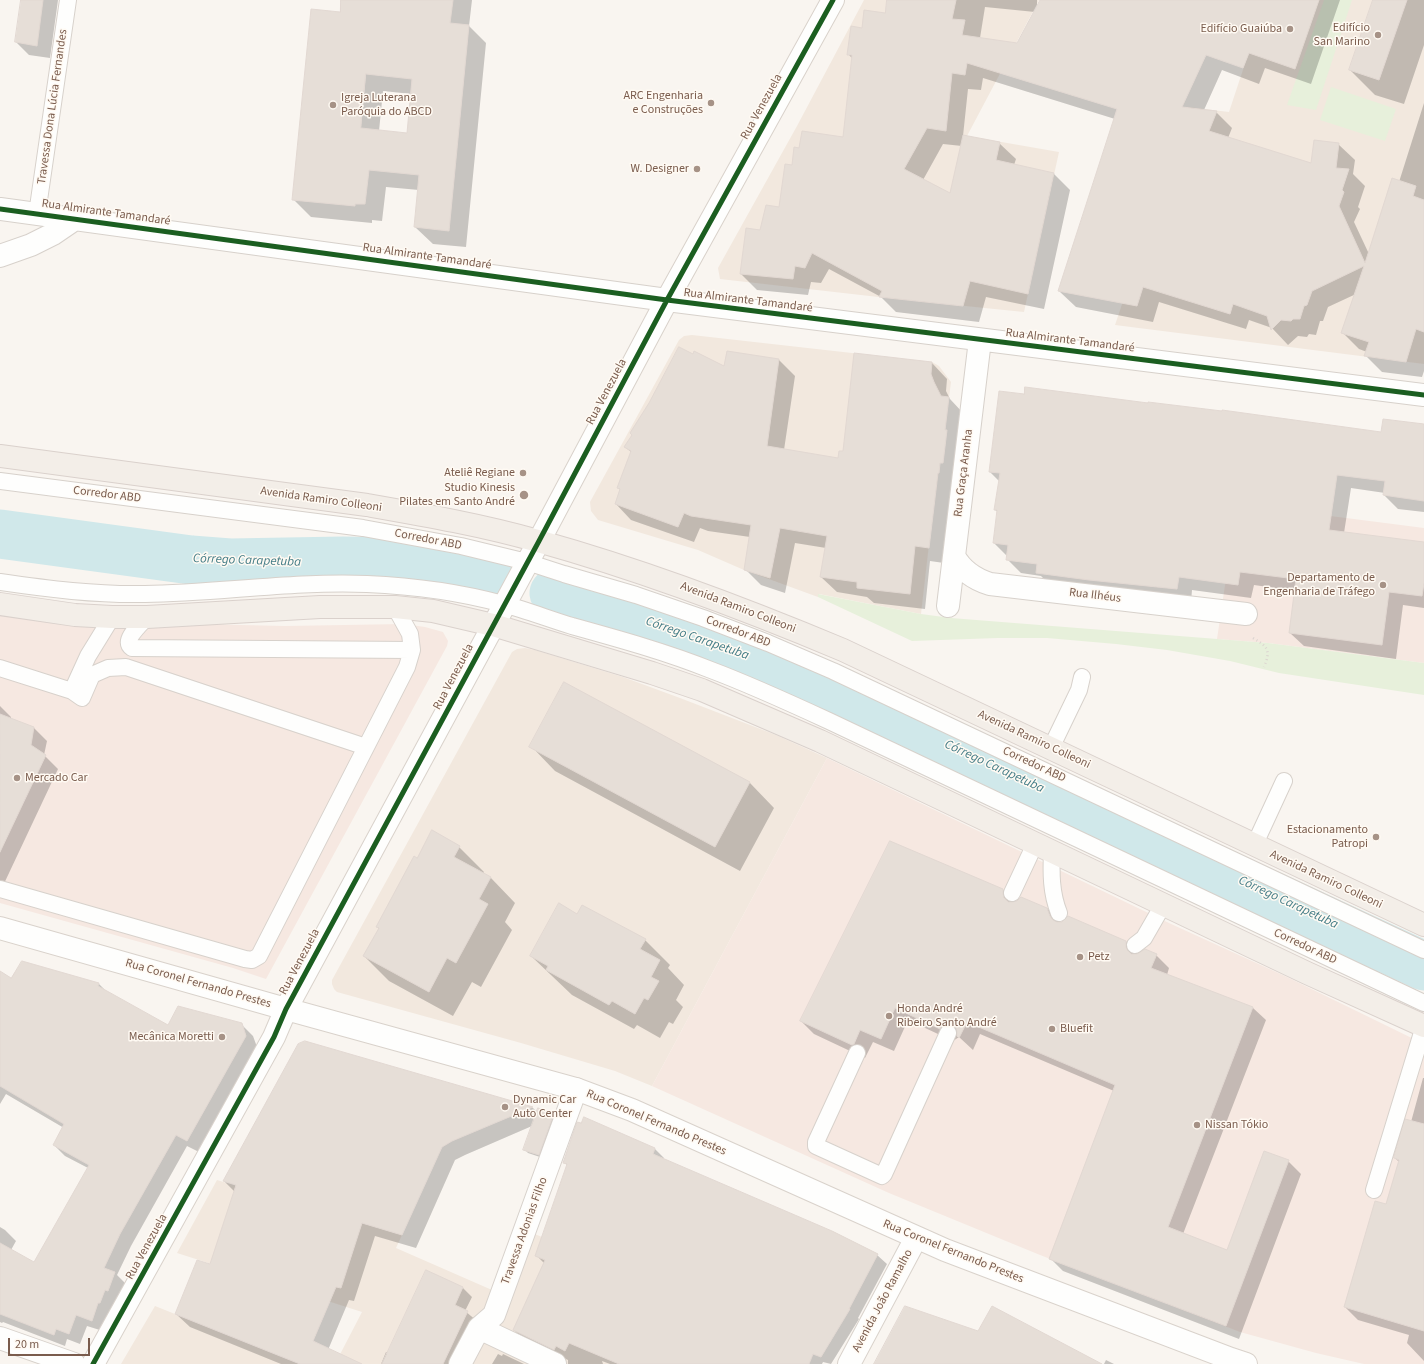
<!DOCTYPE html>
<html>
<head>
<meta charset="utf-8">
<style>
	body { margin:0 }
	#map { position:relative; width:1424px; height:1364px; overflow:hidden; background:#f9f5f0; font-family:"Source Sans 3",sans-serif }
	canvas { display:block }
	.scale { position:absolute; left:8px; top:1338px; width:82px; height:18px; box-sizing:border-box; border:2px solid #7a5c4d; border-top:0; padding-left:5px; font-size:12px; line-height:14px; white-space:nowrap; color:#7a5c4d; -webkit-text-stroke:3px #fffaf3; paint-order:stroke }
</style>
</head>
<body>
<div id="map">
<canvas width="1424" height="1364"></canvas>
<div class="scale">20 m</div>
</div>
<script>
const c = document.querySelector('canvas').getContext('2d');
c.lineJoin = 'round';
function fill(path, color) { c.fillStyle = color; c.fill(path, 'evenodd'); }
function trace(path, color, width, dash) { c.strokeStyle = color; c.lineWidth = width; c.lineCap = dash ? 'butt' : 'round'; c.setLineDash(dash || []); c.stroke(path); }
function write(font, color, halo, rows, align = 'center') {
  c.font = font + ' "Source Sans 3",sans-serif'; c.lineWidth = 3; c.setLineDash([]); c.textBaseline = 'middle'; c.strokeStyle = halo; c.fillStyle = color; for (const [text, x, y, turn = 0] of rows) {
    c.save(); c.translate(x, y); c.rotate((+turn || 0) * Math.PI / 180); c.textAlign = isNaN(turn) ? turn : align; if (halo) c.strokeText(text, 0, 0); c.fillText(text, 0, 0); c.restore();
  }
}
const residential = new Path2D(`
	M864,0H1039L967,136L1059,152L1024,312L896,299L720,279L718,268L797,126Z
	M1266,0H1424V364L1115,325L1188,107L1229,112Z
	M692,335L932,362L939,366L951,382L945,430L933,510L921,614L819,594L818,597L744,570L698,550L598,520L591,511L590,502L679,340L684,336Z
	M525,648L535,650L623,677L680,698L776,735L827,758L652,1086L615,1071L521,1043L337,992L334,989L332,984V980L512,652L517,649Z
	M217,1180L402,1235L396,1248L492,1290L515,1226L542,1237L658,1364H335L362,1312L177,1253Z
	M155,1306L300,1364H121Z`);
const commercial = new Path2D(`
	M1237,504L1424,528V663L1268,643L1217,639Z
	M0,614L196,624L285,626L404,624L425,627L443,632L448,641L447,646L266,979L233,968L0,903Z
	M827,758L1169,923L1287,977L1424,1044V1364H1364L1316,1353L1240,1332L1040,1255L889,1193L652,1086Z`);
const green = new Path2D(`
	M1324,0H1352L1316,110L1287,105Z
	M1331,87L1396,109L1385,141L1320,120Z
	M818,594L921,614L951,618L1268,643L1424,663V695L1279,673L1230,661L1167,650L1116,644L1047,638H998L912,641L818,597Z`);
const shadow = new Path2D(`
	M22,0H58L50,58L29,55L16,42Z
	M390,0H472L469,26L486,43L466,247L433,244L415,227L419,190L386,187L382,221L372,220V223L311,217L294,200L388,18ZM383,91L412,94L408,134L379,131Z
	M888,0H1037V8L1041,0H1340L1311,84L1265,68L1259,84L1222,70L1204,110L1216,112L1232,128L1228,138L1312,164L1338,144L1355,160L1353,174L1365,186L1358,207L1360,209L1354,222L1369,254L1399,182L1424,103V371L1422,377L1382,372L1366,356L1367,352L1359,349L1343,333L1356,294L1328,307L1323,321H1320L1316,335L1309,334L1307,337L1298,336L1288,345L1272,328L1249,320L1246,329L1159,302L1153,322L1076,307L1059,291L1115,119L983,78L981,90L968,89L963,136L999,143L1016,159L1014,165L1054,174L1070,190L1044,309L986,297L979,322L896,312L881,297L829,269L821,283L811,282L808,295L757,290L741,274L761,231L780,208L792,166L800,149L844,138L853,59L848,54L863,29L886,14ZM985,7L1035,12L1016,46L980,38ZM943,144L962,146L950,195L923,180Z
	M1374,0H1424V45L1404,104L1375,95L1350,70Z
	M727,352L779,360L795,376L784,450L838,459L844,452L932,363L947,379L946,391L950,399L964,414L944,563L930,561L925,609L874,603L867,597L837,592L821,577L826,548L795,543L785,593L761,585L745,569L750,537L708,531L700,528L694,542L631,520L616,504L621,490L618,488L631,452L625,447L725,368Z
	M1382,433H1424V512L1398,509L1384,495L1385,493L1351,488L1344,533L1424,543V608L1403,605L1396,659L1304,646L1290,633L1296,591L1254,585L1251,598L1192,590L1191,602L1051,586L1041,576L1021,573L1007,559L1008,557L994,543L998,512L995,510L999,481L990,472Z
	M564,683L750,783L774,808L740,871L555,771L531,746Z
	M0,706L11,717V719L34,728L47,741L44,755L58,769L1,890H0Z
	M459,847L484,872L483,874L491,878L515,903L505,922L512,930L481,987L472,982L453,1016L389,981L364,956L379,929L377,927L418,859Z
	M1003,890L1015,903L1047,908L1060,923L1126,942L1138,955H1156L1169,968L1167,975L1253,1008L1266,1020L1183,1234L1227,1252L1288,1161L1301,1174L1239,1339L1063,1271L1050,1258L1114,1091L980,1034L973,1050L959,1037L953,1041L908,1020L894,1051L873,1042L865,1058L814,1034L801,1021Z
	M577,915L645,940L670,965L668,968L684,985L676,1000L683,1007L673,1024L669,1022L660,1038L637,1025L634,1029L572,995L531,956Z
	M22,962L99,984L107,992L168,1026L241,1024L253,1036L257,1047L199,1152L187,1146L131,1246L117,1275L126,1284L103,1331L87,1326L80,1344L67,1339L65,1346L3,1322L2,1323L0,1322V1227L5,1230L16,1241L11,1250L34,1263L88,1168L65,1156L54,1145L64,1128L6,1094L0,1104V972L12,979Z
	M305,1042L533,1108L537,1112L553,1114L557,1118L543,1158L528,1153L524,1149L532,1126L465,1155L455,1160L416,1248L375,1236L354,1301L349,1300L328,1350L345,1364H281L190,1327L176,1314L211,1265L235,1192L224,1181Z
	M1423,1078H1424V1361L1407,1343L1409,1335L1358,1320L1345,1307L1386,1205L1399,1162L1395,1158L1411,1122Z
	M584,1118L655,1149L664,1158L663,1159L877,1255L887,1264L858,1318L859,1319L831,1364L823,1362L822,1364H610L602,1361L603,1364H568V1360L523,1339L514,1330L544,1263L537,1256L568,1166L564,1162Z
	M463,1288L472,1297L465,1311L477,1321L460,1364H381L386,1352L388,1353Z
	M498,1354L502,1356L503,1354L524,1364H492Z
	M1106,1360L1114,1364H1104Z`);
const river = new Path2D(`
	M0,534L191,560L230,563L343,561L402,562L459,570L495,578
	M554,593C647,619 741,647 827,690L1424,966`);
const building = new Path2D(`
	M21,0H43L37,46L15,42Z
	M341,0H453L450,23L469,25L449,231L414,227L419,175L369,170L365,204H355V206L292,200L311,9L340,12ZM366,74L412,79L407,133L361,128Z
	M887,0H956L952,19L965,20L962,35L1017,43L1040,0H1319L1295,69L1249,53L1243,68L1206,55L1182,107L1217,111L1209,131L1311,163L1314,140L1339,143L1336,168L1349,169L1342,190L1344,192L1339,206L1365,263L1392,178L1416,186L1413,196L1424,200V332L1416,329L1406,362L1364,356L1369,342L1341,333L1364,266L1312,291L1307,305L1304,306L1300,319H1293L1291,321L1281,320L1271,330L1267,316L1233,304L1230,314L1143,287L1137,306L1058,291L1117,109L967,63L965,75L952,73L946,131L927,128L904,169L950,193L963,135L1000,142L996,160L1054,173L1028,294L970,281L963,306L879,297L882,291L812,253L805,268L795,266L793,279L740,274L746,228L760,230L766,205L779,207L785,164L792,165L794,147L799,148L802,131L843,137L852,55H847L851,26L862,28L864,10L885,13Z
	M1373,0H1407L1379,80L1349,70Z
	M679,347L693,354L694,351L724,366L727,351L779,359L767,446L838,458L839,451H843L854,353L932,362L931,374L934,382L941,396L949,397L945,430H947L943,463H940L939,473H938L929,548L915,546L910,594L857,588V582L820,577L827,536L780,528L770,578L744,570L751,525L691,516L684,513L678,527L615,504L620,489L617,488L631,451L624,447L632,435L630,433L649,403Z
	M1025,387L1148,403V402L1222,411V410L1381,432L1383,419L1424,424V501L1383,495L1385,481L1337,475L1329,530L1424,542V583L1422,596L1389,592L1382,645L1289,633L1296,579L1240,572L1238,585L1179,577L1177,589L1089,580L1036,573L1037,564L1006,560L1008,545L993,543L997,510H994L1000,473L989,472L999,391L1024,394Z
	M564,682L750,782L715,847L529,747Z
	M0,714L34,727L31,745L46,755L0,852Z
	M432,830L460,846L454,857L491,877L479,899L488,904L456,963L447,958L429,992L363,956L379,928L376,927L414,856L417,858Z
	M890,841L1003,889V893L1004,898L1008,902H1012L1017,901L1021,897L1047,908L1050,916L1053,920L1057,922H1062L1068,916L1126,941V947L1128,951L1131,954H1137L1145,949L1157,954L1151,968L1253,1007L1168,1227L1227,1250L1264,1151L1289,1160L1226,1326L1049,1259L1115,1085L967,1022L959,1038L957,1036V1032L956,1028L952,1025L947,1024L942,1026L940,1029L895,1008L881,1039L860,1030L854,1044L852,1045L800,1021Z
	M559,903L577,914L582,905L646,939L640,949L660,960L651,977L659,981L648,1000L644,998L635,1014L612,1001L609,1005L546,970L548,966L530,956Z
	M22,961L99,983L98,986L168,1025L178,1006L242,1023L246,1036L187,1141L176,1135L120,1234L104,1268L115,1272L108,1291L105,1290L100,1303H98L92,1321L76,1315L69,1334L56,1329L54,1335L0,1314V1243L34,1262L89,1165L53,1145L64,1124L0,1086V971L11,978Z
	M305,1041L533,1107L452,1141L442,1147L402,1235L362,1223L341,1288L336,1287L313,1341L362,1364H300L175,1314L197,1260L210,1264L236,1185L223,1181L298,1044Z
	M538,1108L554,1113L539,1155L523,1150Z
	M584,1117L655,1148L653,1154L832,1231L878,1254L849,1309H850L821,1357L813,1354L809,1364H619L569,1343L565,1351L556,1346L554,1350L513,1330L545,1260L535,1256L567,1164L563,1163L577,1122L581,1123Z
	M1405,1119L1424,1124V1331L1344,1307L1375,1201L1386,1204L1399,1160L1394,1158Z
	M426,1270L463,1287L455,1305L468,1311L443,1364H382Z
	M905,1306L978,1331L992,1306L1102,1364H874Z`);
const path = new Path2D(`
	M1253,638C1268,647 1271,650 1264,667`);
const lane = new Path2D(`
	M37,214L68,0
	M0,481L363,528L461,546L527,562L564,574L636,595L703,618L768,643L833,671L1424,950
	M0,582C48,589 96,595 145,594C219,593 293,581 367,584C413,586 459,592 503,604C526,610 549,619 572,626C619,639 666,652 711,670C751,685 790,703 829,721L1424,1003
	M112,617L88,656L72,691L82,698L92,675L108,668L126,667L366,747
	M147,617C141,624 121,641 132,648L412,650
	M0,668L72,691
	M1051,748L1079,690L1082,677
	M1254,846L1284,781
	M1052,852C1051,873 1051,893 1059,913
	M0,889L245,959L252,960L259,956L407,667L412,650L410,634L395,607
	M1012,893L1035,844
	M1135,945L1144,938L1163,905
	M857,1053L816,1142V1146L882,1176L884,1174L948,1033
	M1374,1190L1424,1026`);
const street = new Path2D(`
	M0,209L667,300L1424,395
	M0,256L31,245L53,234L75,219
	M954,556C962,571 974,579 990,584L1246,614
	M948,606L980,340
	M479,1328L555,1364
	M0,1338L74,1364
	M460,1364L479,1328L494,1315L576,1089`);
const secondary = new Path2D(`
	M0,928L286,1009L576,1089L632,1110L945,1250L1231,1359L1246,1364
	M93,1364L274,1037L286,1009L539,541L667,300L833,0
	M849,1364L916,1238`);
const primary = new Path2D(`
	M0,456L367,505C424,515 482,525 538,541C642,570 743,608 843,650L1424,925
	M0,604L75,615L112,617H147L320,607H395L433,611L493,625L652,673L702,690L820,741L1307,973L1424,1026`);
const cycleway = new Path2D(`
	M0,209L667,300L1424,395
	M93,1364L274,1037L286,1009L539,541L667,300L833,0`);
const markers = [
	[1290,29,4,"#a69286"],
	[1378,35,4,"#a69286"],
	[711,103,4,"#a69286"],
	[333,105,4,"#a69286"],
	[697,169,4,"#a69286"],
	[523,473,4,"#a69286"],
	[524,495,5,"#a69286"],
	[1383,585,4,"#a69286"],
	[17,778,4,"#a69286"],
	[1376,837,4,"#a69286"],
	[1080,957,4,"#a69286"],
	[889,1016,4,"#a69286"],
	[1052,1029,4,"#a69286"],
	[222,1037,4,"#a69286"],
	[505,1107,4,"#a69286"],
	[1197,1125,4,"#a69286"]
];
const poiNames = [
	["Edifício",1370,28],
	["San Marino",1370,42],
	["Edifício Guaiúba",1282,29],
	["ARC Engenharia",703,96],
	["e Construções",703,110],
	["Igreja Luterana",341,98,"left"],
	["Paróquia do ABCD",341,112,"left"],
	["W. Designer",689,169],
	["Ateliê Regiane",515,473],
	["Studio Kinesis",515,488],
	["Pilates em Santo André",515,502],
	["Departamento de",1375,578],
	["Engenharia de Tráfego",1375,592],
	["Mercado Car",25,778,"left"],
	["Estacionamento",1368,830],
	["Patropi",1368,844],
	["Petz",1088,957,"left"],
	["Honda André",897,1009,"left"],
	["Ribeiro Santo André",897,1023,"left"],
	["Bluefit",1060,1029,"left"],
	["Mecânica Moretti",214,1037],
	["Dynamic Car",513,1100,"left"],
	["Auto Center",513,1114,"left"],
	["Nissan Tókio",1205,1125,"left"]
];
const streetNames = [
	["Travessa Dona Lúcia Fernandes",53,107,-82],
	["Rua Venezuela",762,107,-61],
	["Rua Almirante Tamandaré",106,213,8],
	["Rua Almirante Tamandaré",427,257,8],
	["Rua Almirante Tamandaré",748,301,7],
	["Rua Almirante Tamandaré",1070,341,7],
	["Rua Venezuela",607,392,-62],
	["Rua Graça Aranha",964,473,-83],
	["Corredor ABD",107,495,7],
	["Avenida Ramiro Colleoni",321,500,8],
	["Corredor ABD",428,540,11],
	["Rua Ilhéus",1095,596,7],
	["Avenida Ramiro Colleoni",738,608,21],
	["Corredor ABD",738,632,21],
	["Rua Venezuela",454,677,-62],
	["Avenida Ramiro Colleoni",1034,740,25],
	["Corredor ABD",1034,765,25],
	["Avenida Ramiro Colleoni",1326,880,25],
	["Corredor ABD",1305,947,25],
	["Rua Venezuela",300,962,-62],
	["Rua Coronel Fernando Prestes",198,984,16],
	["Rua Coronel Fernando Prestes",656,1123,23],
	["Travessa Adonias Filho",525,1231,-70],
	["Rua Venezuela",147,1247,-61],
	["Rua Coronel Fernando Prestes",953,1252,22],
	["Avenida João Ramalho",883,1301,-62]
];
const waterNames = [
	["Córrego Carapetuba",247,561,2],
	["Córrego Carapetuba",697,639,19],
	["Córrego Carapetuba",994,767,25],
	["Córrego Carapetuba",1288,903,25]
];
fill(residential, '#f2e8de');
fill(commercial, '#f6e8e1');
fill(green, '#e7f0db');
fill(shadow, '#0003');
trace(river, '#d0e8ea', 49);
fill(building, '#e6ded7');
trace(building, '#e2d8d2', 1);
trace(lane, '#d7d1cb', 18);
trace(street, '#d7d1cb', 24);
trace(secondary, '#d9d2cb', 24);
trace(primary, '#dad1cc', 24);
trace(path, '#dcd5d0', 2.5, [1, 3]);
trace(lane, '#fefefd', 16);
trace(street, '#fefefd', 22);
trace(secondary, '#fefefd', 22);
trace(primary, '#f3eee8', 22);
trace(cycleway, '#1b5e20', 5);
for (const [x, y, r, color] of markers) { const dot = new Path2D(); dot.arc(x, y, r, 0, 2 * Math.PI); c.fillStyle = color; c.fill(dot); trace(dot, '#fffaf3', 1.5); }
write('12px', '#7a5c4d', '#fffaf3', poiNames, 'right');
write('12px', '#7a5c4d', '#fffaf3', streetNames);
write('italic 13px', '#437c86', '#fffaf3', waterNames);
</script>
</body>
</html>
